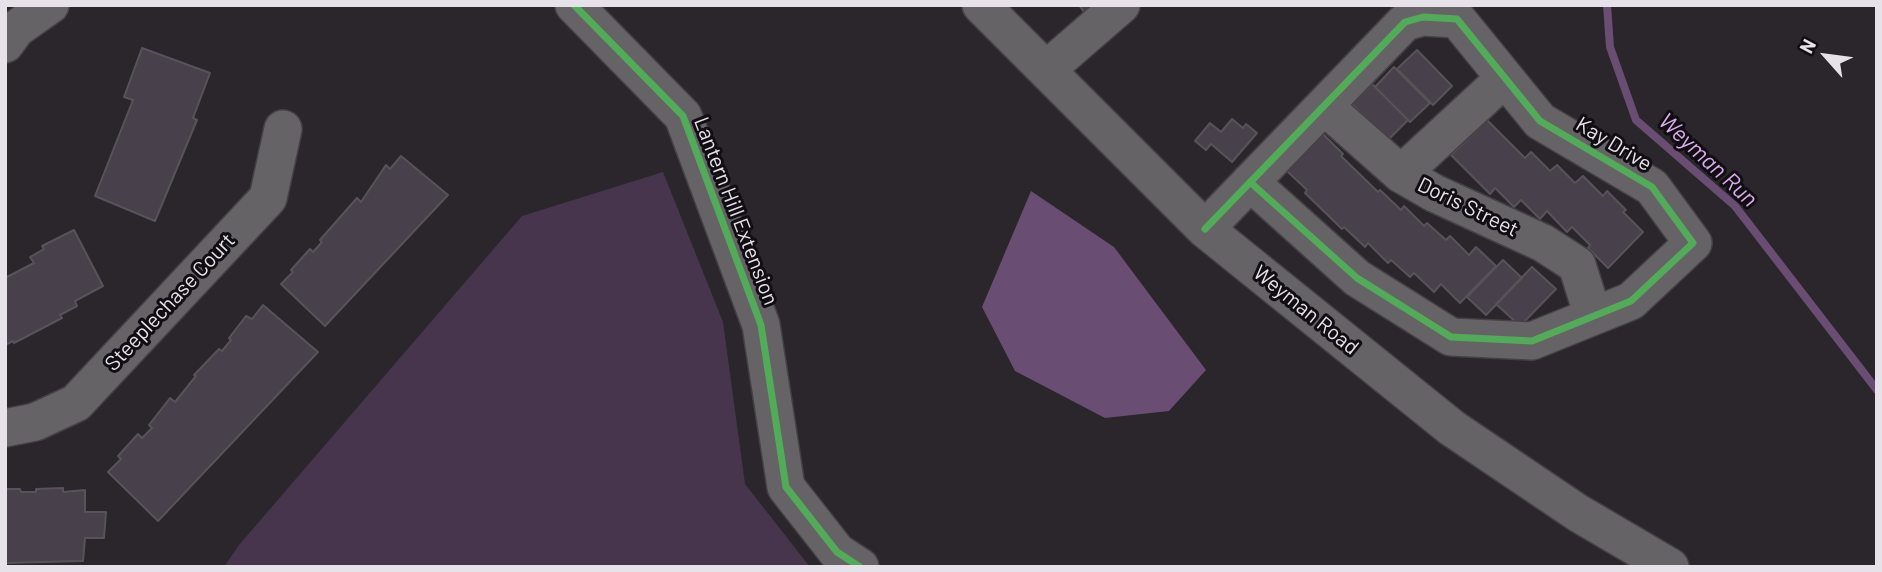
<!DOCTYPE html>
<html>
<head>
<meta charset="utf-8">
<style>
	body { margin:0 }
	#map { position:relative; width:1882px; height:572px; overflow:hidden; background:#2a262b; font-family:Barlow,sans-serif }
	canvas { display:block }
	.frame { position:absolute; inset:0; border:7px solid #e7e1e9; pointer-events:none }
	.north { position:absolute; left:1791px; top:21px; width:70px; height:70px; -webkit-text-stroke:5px #110e13; paint-order:stroke; rotate:298deg; font-size:19px; font-weight:700; line-height:28px; text-align:center; color:#e7e1e9 }
	.north::after { content:''; display:block; margin:auto; width:24px; height:32px; background:#e7e1e9; clip-path:polygon(50% 0,100% 100%,50% 72%,0 100%) }
</style>
</head>
<body>
<div id="map">
<canvas width="1882" height="572"></canvas>
<div class="frame"></div>
<div class="north">N</div>
</div>
<script>
const c = document.querySelector('canvas').getContext('2d');
c.lineJoin = 'round';
function fill(path, color) { c.fillStyle = color; c.fill(path, 'evenodd'); }
function trace(path, color, width, dash) { c.strokeStyle = color; c.lineWidth = width; c.lineCap = dash ? 'butt' : 'round'; c.setLineDash(dash || []); c.stroke(path); }
function write(font, color, halo, rows, align = 'center') {
  c.font = font + ' Barlow,sans-serif'; c.lineWidth = 6; c.setLineDash([]); c.textBaseline = 'middle'; c.strokeStyle = halo; c.fillStyle = color; for (const [text, x, y, turn = 0] of rows) {
    c.save(); c.translate(x, y); c.rotate((+turn || 0) * Math.PI / 180); c.textAlign = isNaN(turn) ? turn : align; if (halo) c.strokeText(text, 0, 0); c.fillText(text, 0, 0); c.restore();
  }
}
const green = new Path2D(`
	M663,172L723,322L745,484L810,567H224L239,545L522,216Z`);
const water = new Path2D(`
	M1031,191L1114,247L1206,370L1169,411L1105,418L1015,371L982,307Z`);
const stream = new Path2D(`
	M1607,5L1610,47L1636,120L1735,206L1877,390`);
const building = new Path2D(`
	M1079,5H1098L1086,15Z
	M142,48L210,73L193,118L197,120L155,221L95,196L133,100L124,97Z
	M1417,50L1452,86L1433,105L1397,69Z
	M1394,67L1430,103L1410,122L1375,87Z
	M1372,84L1408,120L1388,140L1352,104Z
	M1232,119L1243,128L1246,124L1257,133L1232,162L1211,144L1206,150L1195,141L1210,123L1221,132Z
	M1487,120L1525,158L1531,152L1550,171L1557,165L1575,183L1583,176L1603,196L1607,191L1626,210L1623,212L1643,232L1608,268L1588,248L1590,245L1572,227L1567,232L1547,211L1540,219L1521,200L1514,207L1495,188L1490,194L1451,155Z
	M1323,134L1343,154L1341,156L1378,192L1380,190L1401,210L1404,206L1424,226L1427,223L1446,240L1450,236L1469,255L1476,247L1496,266L1460,303L1441,284L1434,292L1414,273L1410,277L1391,260L1388,263L1368,243L1365,247L1344,227L1342,229L1305,193L1307,190L1287,171Z
	M401,156L448,195L325,326L281,284L293,272L291,270L310,249L313,252L322,242L320,240L357,198L361,202L386,165L390,169Z
	M74,230L103,286L75,301L77,306L60,315L62,318L14,343L13,341L5,345V278L34,263L30,257L44,249L42,246Z
	M1503,260L1522,278L1486,315L1467,297Z
	M1532,267L1556,289L1520,326L1496,304Z
	M263,305L318,352L158,521L108,472L121,459L118,456L138,434L142,438L152,428L149,425L170,398L175,402L196,376L194,375L219,349L222,351L231,340L229,338L246,316L252,319Z
	M63,488V492L85,490V512H106L104,538H85L83,561L5,563V489H20L21,492H36V489Z`);
const minor = new Path2D(`
	M574,5L683,116L761,325L786,487L837,552L860,567
	M981,5L1205,229L1452,428L1578,513L1670,567
	M5,44L16,29L50,5
	M1046,70L1121,5
	M1324,106L1401,174L1434,193L1543,243L1577,265L1593,316
	M1401,174L1505,78
	M1205,229L1405,22L1423,17L1457,19L1540,121L1652,187L1693,243L1631,301L1532,341L1451,337L1357,278L1250,182
	M5,428L35,422L76,403L268,198L283,129`);
const cycleway = new Path2D(`
	M574,5L683,116L761,325L786,487L837,552L860,567
	M1205,229L1405,22L1423,17L1457,19L1540,121L1652,187L1693,243L1631,301L1532,341L1451,337L1357,278L1250,182`);
const streetNames = [
	["Kay Drive",1614,144,31],
	["Doris Street",1468,207,26],
	["Lantern Hill Extension",736,211,69],
	["Steeplechase Court",170,302,-47],
	["Weyman Road",1306,310,39]
];
const waterNames = [
	["Weyman Run",1708,160,43]
];
fill(green, '#47354d');
fill(water, '#694d72');
trace(stream, '#694d72', 8);
fill(building, '#48404a');
trace(building, '#575358', 2);
trace(minor, '#444145', 40);
trace(minor, '#656366', 37);
trace(cycleway, '#51ab58', 7);
write('21px', '#e7e1e9', '#110e13', streetNames);
write('italic 23px', '#dbabec', '#110e13', waterNames);
</script>
</body>
</html>
